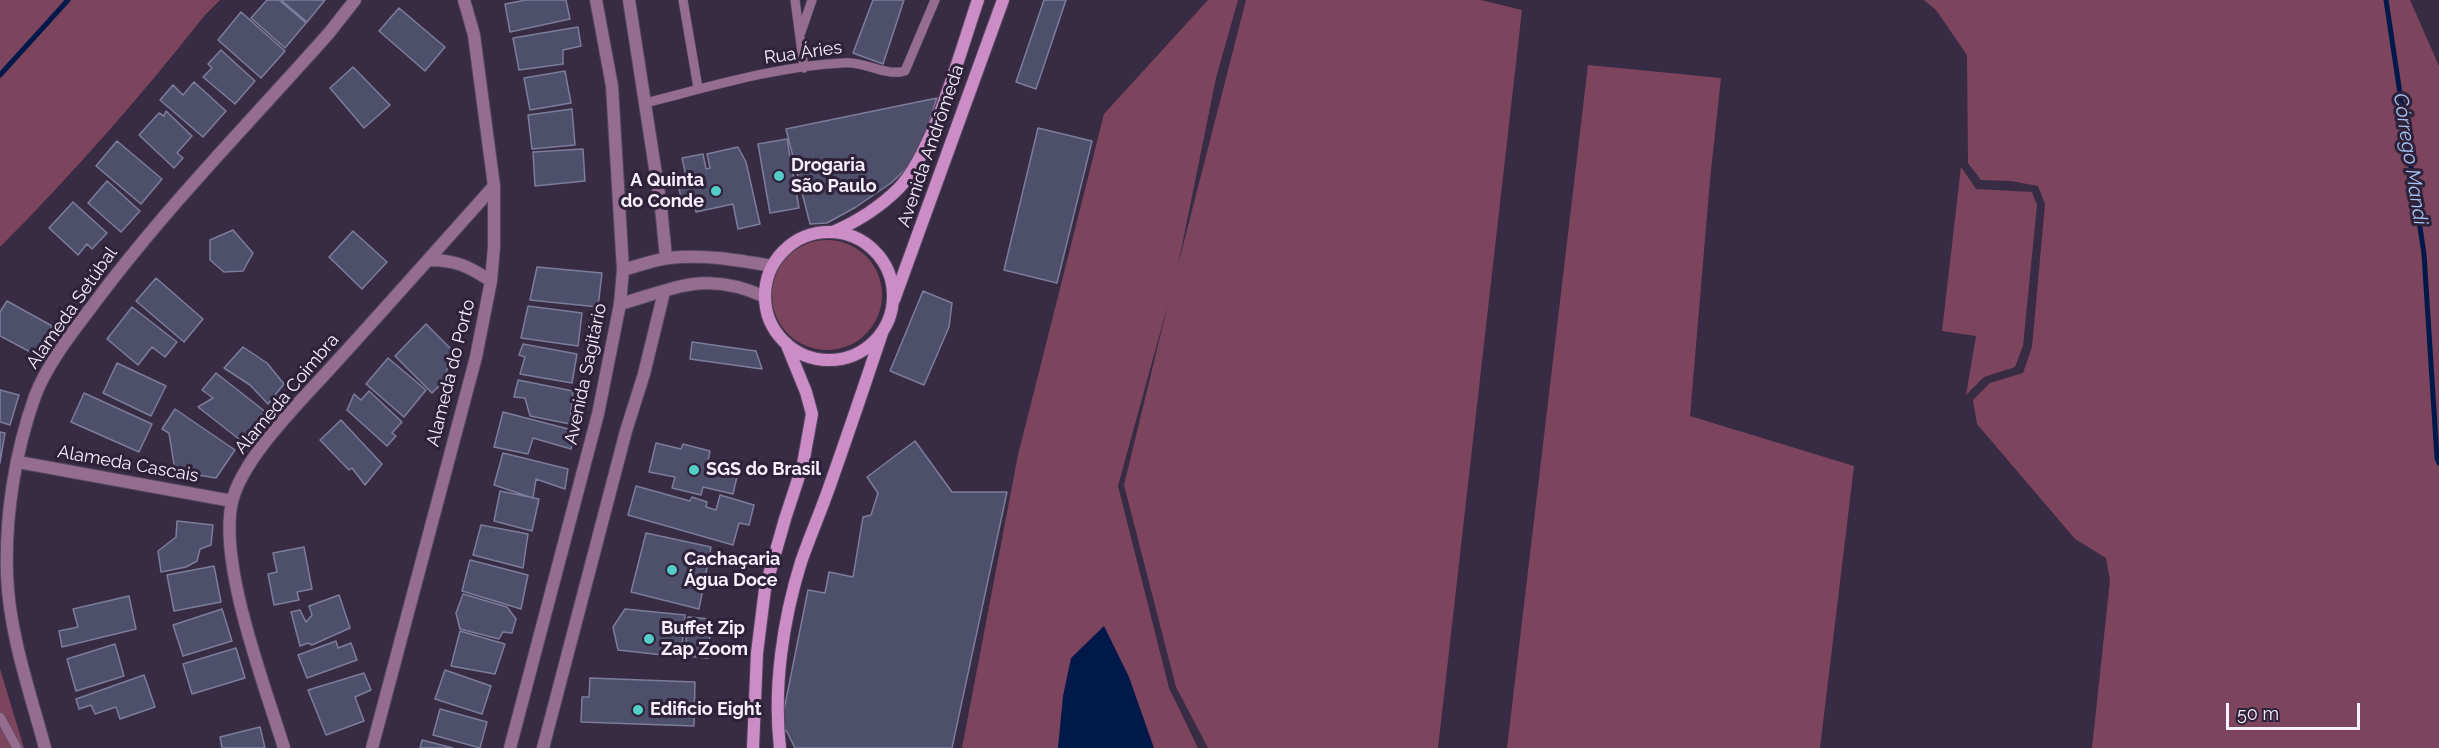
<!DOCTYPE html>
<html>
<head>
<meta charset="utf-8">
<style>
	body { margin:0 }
	#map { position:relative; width:2439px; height:748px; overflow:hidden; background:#382b44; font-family:Raleway,sans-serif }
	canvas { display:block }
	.scale { position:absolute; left:2226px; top:703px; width:134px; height:27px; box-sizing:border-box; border:3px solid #f7f1fe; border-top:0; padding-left:8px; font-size:18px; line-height:21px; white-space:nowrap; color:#f7f1fe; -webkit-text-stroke:4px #2e213a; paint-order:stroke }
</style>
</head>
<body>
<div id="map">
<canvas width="2439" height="748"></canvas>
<div class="scale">50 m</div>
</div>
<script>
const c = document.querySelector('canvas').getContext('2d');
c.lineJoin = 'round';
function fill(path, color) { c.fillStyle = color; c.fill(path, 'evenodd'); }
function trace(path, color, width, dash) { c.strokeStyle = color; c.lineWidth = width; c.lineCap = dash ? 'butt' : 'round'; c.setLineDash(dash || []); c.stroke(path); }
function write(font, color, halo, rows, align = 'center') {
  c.font = font + ' Raleway,sans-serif'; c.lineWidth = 6; c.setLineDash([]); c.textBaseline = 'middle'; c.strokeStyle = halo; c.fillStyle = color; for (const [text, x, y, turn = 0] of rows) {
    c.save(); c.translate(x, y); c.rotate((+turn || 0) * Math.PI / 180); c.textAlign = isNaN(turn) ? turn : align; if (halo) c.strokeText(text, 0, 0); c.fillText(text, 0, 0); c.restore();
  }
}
const green = new Path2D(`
	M0,0H220L205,15C141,96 73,174 0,247Z
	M1208,0H1238L1216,78L1178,265L1246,0H1481L1522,10L1438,748H1208L1176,687L1124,485L1168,304L1118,486L1169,688L1198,748H962L1018,455L1104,114Z
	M1924,0H2410L2439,66V748H2092L2110,580L2106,558L2075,539L1977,424L1973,400L1990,383L2023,373L2032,347L2045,204L2038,186L2011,181L1981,180L1968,163L1967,55L1936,10Z
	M1588,65L1721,78L1710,180L1690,416L1854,466L1820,748H1507Z
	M1961,167L1976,189L2032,192L2037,205L2023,346L2015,367L1984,377L1966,395L1976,336L1942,331Z
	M772 295a55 55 0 1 1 110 0a55 55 0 1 1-110 0Z
	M0,669L24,748H0Z`);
const water = new Path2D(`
	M1104,626L1129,677L1154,748H1058L1063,696L1071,658Z`);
const stream = new Path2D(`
	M2386,0L2424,254L2437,458L2439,463
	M0,75L68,0`);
const building = new Path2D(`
	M267,0H279L306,23L285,48L251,18Z
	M281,0H325L307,22Z
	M526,0H566L570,19L510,32L505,4Z
	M873,0H904L883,64L853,53Z
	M1044,0H1066L1036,89L1016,82Z
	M399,8L445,47L425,71L379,31Z
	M241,12L285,51L261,78L218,40Z
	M578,27L581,46L563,50V64L519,70L513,38Z
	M221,50L255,81L235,104L203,77L212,68L208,64Z
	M353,67L390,105L364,128L330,88Z
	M565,71L571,103L530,110L524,78Z
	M194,82L226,111L203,137L160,100L173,85L183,95Z
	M937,98L918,155L907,168L891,183L856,207L827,223L810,224L786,129Z
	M572,109L575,145L532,149L528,115Z
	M166,111L192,136L177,153L183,158L174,168L139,135L159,113L164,116Z
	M1038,128L1092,141L1057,283L1004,270Z
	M787,139L799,208L770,213L758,144Z
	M117,141L162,179L141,204L96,166Z
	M738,147L746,162L760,224L738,229L733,204L696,212L695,205L683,208L677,178L686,176L682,158L703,154L706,169L710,168L707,154Z
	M583,149L585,181L535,186L533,152Z
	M107,181L140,211L121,232L88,203Z
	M73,202L107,233L92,249L87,244L78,255L49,228Z
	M233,230L253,253L243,271L224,272L210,260V240Z
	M353,231L387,262L362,289L329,257Z
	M537,267L602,273L598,307L530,300Z
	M156,278L203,319L184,342L136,301Z
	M923,291L952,303L949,327L924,385L890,371Z
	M7,301L52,326L36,355L0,336V312Z
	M528,306L582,313L578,346L521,338Z
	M132,307L177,342L165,357L152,347L138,365L107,339Z
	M426,324L452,350L444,381L432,393L395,356Z
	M692,342L756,351L762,369L690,359Z
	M523,344L577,354L572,383L520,374L525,357L519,355Z
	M243,347L267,363L284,384L268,404L250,385L224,368Z
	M388,358L426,390L404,417L366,384Z
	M117,363L166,386L151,416L103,393Z
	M216,373L267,413L244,443L198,407L213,398L202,390Z
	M518,380L573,391L570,424L530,416L525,398L514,397Z
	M0,390L19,395L10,425L0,422Z
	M369,391L402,422L392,433L396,436L387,446L347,410L354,394L361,400Z
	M84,393L152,424L139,452L71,422Z
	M175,409L235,450L216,478L175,471L169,433L162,429Z
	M503,412L576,431L571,449L533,438L528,454L494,447Z
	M341,420L382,464L365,485L352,468L349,470L320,440Z
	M0,432L5,433L0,463Z
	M915,441L952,492H1007L952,748H795L787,732L781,725L808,590L825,593L829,572L853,577L863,517L871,515L878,493L867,477Z
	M656,443L681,449L683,444L710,451L708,461L739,468L733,494L703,487L701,495L672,488L675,477L649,472Z
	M503,453L568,469L565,489L536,479L533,498L494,485Z
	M636,486L690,501L692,497L707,502L706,507L716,510L720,495L754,505L749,525L739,523L733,545L628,515Z
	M500,491L539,499L532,531L494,521Z
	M177,521L213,525L211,545L200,549L197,561L186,567L161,572L158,551L176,537Z
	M481,525L528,534L523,568L473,555Z
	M646,533L711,547L699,609L631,592Z
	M304,547L312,589L297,592L299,600L274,605L268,574L277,572L273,553Z
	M470,560L528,575L521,609L462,591Z
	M214,566L221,602L174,611L167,575Z
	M463,594L507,607L516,619L512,633L503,632L499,639L460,629L456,613Z
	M339,595L350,628L312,645L308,643L300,646L291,612L300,610L306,622L312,615L309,606Z
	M129,596L136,629L62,647L59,631L78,627L73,609Z
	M222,609L232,641L183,656L173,625Z
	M625,609L685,615L681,657L618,650L613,627Z
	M688,617L711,619L708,658L685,656Z
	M460,631L505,644L495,674L451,666Z
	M336,641L338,648L351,643L357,660L307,678L298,655Z
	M115,644L124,676L76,691L67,659Z
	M236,648L245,678L192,694L183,664Z
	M445,670L491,686L482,714L435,699Z
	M364,673L371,690L355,697L364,721L326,735L308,690Z
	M144,675L155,707L120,719L116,707L95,714L91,705L79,709L76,699Z
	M590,678L695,682L694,726L581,722L582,697H589Z
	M440,709L487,722L480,748L433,735Z
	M260,727L265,748H222L220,737Z
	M422,740L453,748H420Z`);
const service = new Path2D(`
	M683,0L698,88
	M795,0L804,68
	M801,32L812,0
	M645,103C709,87 778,66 843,63C866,61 886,77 905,71L935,0
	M0,717L17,748`);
const minor = new Path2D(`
	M428,260C456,260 468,266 491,281
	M18,462L232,501
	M45,748C30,692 9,633 7,575C5,516 15,452 35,396C49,360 76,328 99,297C169,204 252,120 329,33L355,0
	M284,748C265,686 218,564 232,502C242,457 306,396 337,361C390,303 442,244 494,186
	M372,748L476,357L491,281L494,247V186L474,35L464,0
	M510,748L598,414L620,304
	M543,748L626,431L644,374L664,292`);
const tertiary = new Path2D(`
	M596,0L612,86L623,270L620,304C676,288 708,270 765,297
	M629,0L661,207L666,258
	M623,270C638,266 653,260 669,258C704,254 738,260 772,266`);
const secondary = new Path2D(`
	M833,232C856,222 880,207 898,189C933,154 961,49 978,0
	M765 296a64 64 0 1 1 128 0a64 64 0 1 1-128 0Z
	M894,300L1003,0
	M753,748L757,653L765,589L785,519L803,464L812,414L806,392L786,343
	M780,748C773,687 783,620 801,562C810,536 821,511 830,485C848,434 865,384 882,333`);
const markers = [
	[779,176,6,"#54cdc8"],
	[716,191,6,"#54cdc8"],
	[694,470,6,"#54cdc8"],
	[672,570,6,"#54cdc8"],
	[649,639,6,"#54cdc8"],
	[638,710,6,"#54cdc8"]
];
const streetNames = [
	["Rua Áries",803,53,-8],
	["Avenida Andrômeda",931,146,-71],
	["Alameda Setúbal",72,308,-55],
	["Alameda do Porto",451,373,-76],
	["Avenida Sagitário",586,374,-78],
	["Alameda Coimbra",287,394,-50],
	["Alameda Cascais",128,464,10]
];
const poiNames = [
	["Drogaria",791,166],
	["São Paulo",791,187],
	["A Quinta",704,181,"right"],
	["do Conde",704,202,"right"],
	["SGS do Brasil",706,470],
	["Cachaçaria",684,560],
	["Água Doce",684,581],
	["Buffet Zip",661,629],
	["Zap Zoom",661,650],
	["Edificio Eight",650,710]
];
const waterNames = [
	["Córrego Mandi",2410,159,81]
];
fill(green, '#7c455d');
fill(water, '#00184a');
trace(stream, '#00184a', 5);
fill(building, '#4e4f6b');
trace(building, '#7c7d9b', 1.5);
trace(service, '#53475e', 10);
trace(minor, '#53475e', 14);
trace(tertiary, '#53475e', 14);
trace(secondary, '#53475e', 14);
trace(service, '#946d91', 9);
trace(minor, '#946d91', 12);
trace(tertiary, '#946d91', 12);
trace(secondary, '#cc8dc7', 12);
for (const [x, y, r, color] of markers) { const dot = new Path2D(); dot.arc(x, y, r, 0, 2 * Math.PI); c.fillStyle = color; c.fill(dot); trace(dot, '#2e213a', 2); }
write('18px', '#f7f1fe', '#2e213a', streetNames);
write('bold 18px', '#f7f1fe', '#2e213a', poiNames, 'left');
write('italic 20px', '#a7c5f7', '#2e213a', waterNames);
</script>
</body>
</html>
